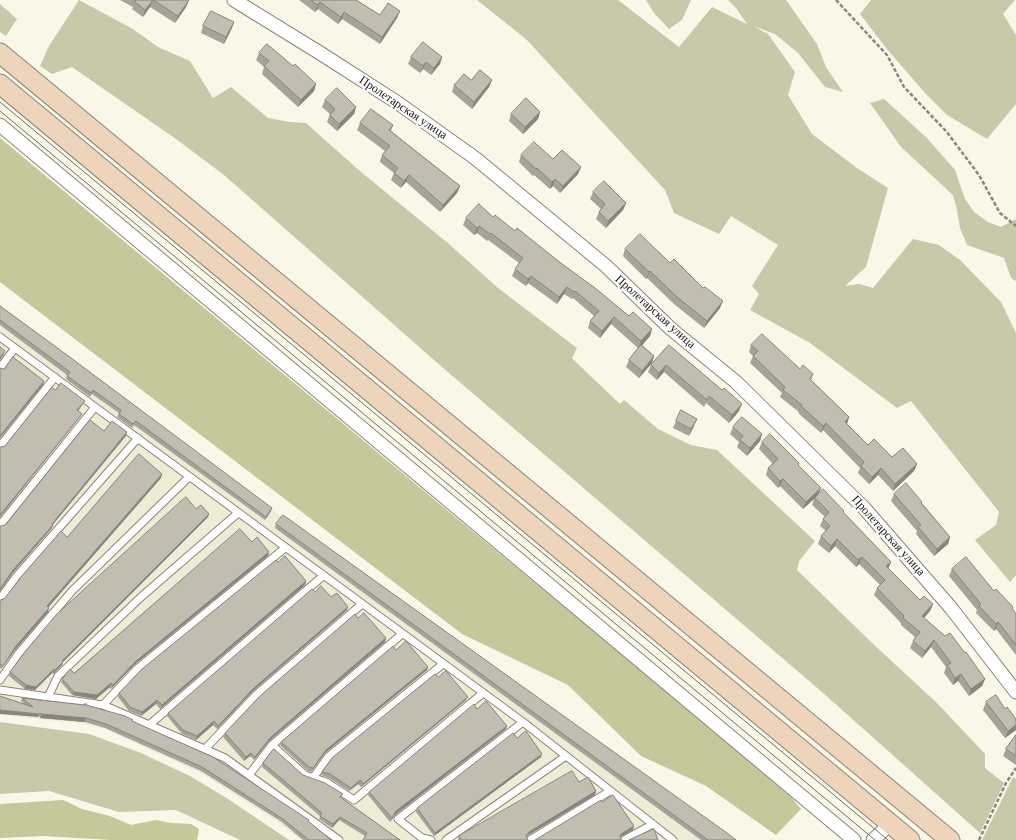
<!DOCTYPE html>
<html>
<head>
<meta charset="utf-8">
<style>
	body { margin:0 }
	canvas { display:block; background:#f9f7e8 }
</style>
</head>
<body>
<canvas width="1016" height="840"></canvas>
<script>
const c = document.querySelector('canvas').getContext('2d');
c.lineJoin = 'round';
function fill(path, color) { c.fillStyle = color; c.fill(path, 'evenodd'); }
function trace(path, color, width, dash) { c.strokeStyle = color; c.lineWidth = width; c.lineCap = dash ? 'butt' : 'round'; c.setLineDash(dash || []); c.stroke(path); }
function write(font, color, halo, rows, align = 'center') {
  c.font = font + ' "Times New Roman",serif'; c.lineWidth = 4; c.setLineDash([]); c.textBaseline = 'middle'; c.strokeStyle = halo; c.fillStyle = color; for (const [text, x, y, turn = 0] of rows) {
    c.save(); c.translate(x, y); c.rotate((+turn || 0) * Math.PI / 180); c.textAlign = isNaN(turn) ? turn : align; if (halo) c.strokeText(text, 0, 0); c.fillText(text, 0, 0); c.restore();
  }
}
const built = new Path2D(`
	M0,305L250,494L729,840H301L278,822L201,773L105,729L86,724L0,715Z`);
const green = new Path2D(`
	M79,0L133,29L158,47L190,61L213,98L231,87L268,118L290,122L306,123L361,172L449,244L498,288L577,348L572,358L579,365L620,404L624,400L658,429L691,445L717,450L815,541L799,561L797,570L870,641L938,704L985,754V768L1004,783L980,833L822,692L442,367L224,175L176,139L72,67L52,74L40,66L49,46Z
	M477,0H618L679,47L712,7L747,24L736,8L728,0H786L817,44L826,67L843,92L825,87L798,53L775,34L753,26L768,34L795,72L788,95L812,134L857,168L888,188L866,267L845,286L859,284L873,288L913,239L939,245L960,260L1001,302L1016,333V575L1010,582L975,540L996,525L999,512L911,401L897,408L810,343L750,310L759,294L752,286L778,245L731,216L719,234L674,213L665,190L526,39Z
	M646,0H691L682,20L669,29L654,13Z
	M871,0H1015L1003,14L1016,35V104L987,139L947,115L925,93L886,48L860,14Z
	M0,4L17,19L6,36L0,32Z
	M884,99L927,138L955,170L965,199L974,212L988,222L1001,227L1016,219V281L1011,278L1004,258L967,245L960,228L957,210L953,195L901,147L870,103Z
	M0,722L89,734L141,753L190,776L228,799L289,840H240L176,810L119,812L49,791L0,794Z
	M1013,777L1016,779V840H982Z`);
const forest = new Path2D(`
	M0,138L442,506L688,709L791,797L801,809L776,835L706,786L641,756L568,685L462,634L0,282Z
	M63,800L82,809L110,816L131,825L156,820L171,823L191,824L199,829L197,840H112L43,836L0,838V804Z`);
const path = new Path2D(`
	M836,0L887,55L904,87L946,131L979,175L1000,213L1016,226
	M979,840L1006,783L1016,768`);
const service = new Path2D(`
	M0,337L523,722L673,840
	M0,368L15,348
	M0,446L55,377
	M0,525L95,407
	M0,599L16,577L138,438
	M0,680L19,653L72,591L189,477
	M0,690L103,705L225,758L339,840
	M48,697L58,676L141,597L238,513
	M103,705L137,669L285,548
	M149,725L323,576
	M272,745L305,775L326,782L354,800L483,693
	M205,749L256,695L362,604
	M249,775L272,745L402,634
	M313,778L328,757L443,664
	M431,840L422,838L398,819L523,722
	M446,840L566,756
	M530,840L610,791
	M624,840L653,824`);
const minor = new Path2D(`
	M234,0L320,53L398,103L475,158L606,266L671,329L736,382L865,509L951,608L1016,692
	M0,125L854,840
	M873,840L890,824`);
const secondary = new Path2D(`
	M0,53L950,840
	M0,84L910,840`);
const tram = new Path2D(`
	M0,102L888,840
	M0,111L875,840`);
const wall = new Path2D(`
	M120,0H189L186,7L175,23L150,7L143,17L132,9L133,7Z
	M299,0H356L380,15L400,11L397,18L380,44L342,19L338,24L318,9L315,12Z
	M234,22L231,30L224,44L201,33L203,26Z
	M259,53L293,66L316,84L314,91L298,107L262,74L264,67L256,60Z
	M411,57H442L440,64L431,75L423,69L420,73L408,64Z
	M471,80H492L489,87L472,109L452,92L454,85Z
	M325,100L356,107L354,114L337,131L327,122L330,114L322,107Z
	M540,112L538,119L523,134L509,121L511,114Z
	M360,123L393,125L391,131L460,186L457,193L440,212L406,182L401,188L391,180L394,173L380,162L382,155L385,151L357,130Z
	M521,155L553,159L581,167L578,174L560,193L553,186L550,189L534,175L533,176L519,162Z
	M593,192L626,203L623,210L606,228L596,219L599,212L601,209L590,199Z
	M493,217L515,231L562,264L629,316L652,329L650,336L642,345L654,356L652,363L639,378L626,367L629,360L638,348L611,324L600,338L588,328L590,321L594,316L573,298L572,299L564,294L557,304L528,283L526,286L512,276L515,269L519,263L488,240L487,241L477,233L474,235L463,225L466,218Z
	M625,249L670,263L720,308L704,328L674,304L647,278L646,279L623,256Z
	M0,306L271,511L265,520L134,425L132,428L117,417L119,413L92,394L90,397L66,379L67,375L0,325Z
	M669,345L739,411L729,423L706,403L704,407L664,372L657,380L648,372L651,365Z
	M751,345L800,369L813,374L811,380L849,417L847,424L868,445L892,457L917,464L914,471L893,491L878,475L869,484L858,473L860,468L823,430L821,433L798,413L799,412L780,397L782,393L750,363L753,356L749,352Z
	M676,421L694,426L689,436L673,428Z
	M733,427L762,434L760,441L747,456L737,447L739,442L730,434Z
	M762,442L798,466L819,494L844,513L891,562L888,568L920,600L933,604L930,611L924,618L965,653L985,679L982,686L969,696L958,681L953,685L944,673L946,667L931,647L922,658L910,648L913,641L915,637L901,625V623L874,595L877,588L880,585L859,564L856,567L835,546L829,553L818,544L821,536L826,531L820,526L823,519L825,517L812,505L814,499L803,509L780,486L778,488L766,475L768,468L773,464L759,449Z
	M161,478L48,607V612L15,650L1,669L0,668V600H1L5,598L67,537Z
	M894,494L922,503L950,537L948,544L934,556L916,534L917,531L891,501Z
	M196,509L208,517L63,662L62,665L53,674L52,673L35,690L25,689L9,676L10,672Z
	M276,524L736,840H701L275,528Z
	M252,542L269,552L268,556L134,665L111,689L110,687L96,699L72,695L61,682L62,679L74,673Z
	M278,562L306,581L305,585L160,709L156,704L141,716L129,711L118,697L119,693Z
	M952,569L994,591L1013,607L1012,609L1016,614V655L996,629L994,631L976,613L977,610L949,576Z
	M315,592L331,597L347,610L253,691L217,729L213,725L196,740L182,734L167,716L168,713Z
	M358,618L386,638L385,642L269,741L254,760L250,756L244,761L223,737L225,733Z
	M396,650L428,667L427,670L325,753L311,772L308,771L280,745L281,742Z
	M438,677L466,700L361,787L358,784L349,791L329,778L321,775L322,772Z
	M22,698L83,705L84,704L87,705L133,720V721L309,822L331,840H303L282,822L201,771L105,728L85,722L40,718L39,716L38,717L21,701Z
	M986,702L1005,709L1016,719V730L1005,738L983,710Z
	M477,709L506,729L395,815L390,822L368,795L369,792Z
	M1016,735V765L1003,756L1006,749Z
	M517,738L541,757L434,836L416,812L417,808Z
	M263,763L303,775L341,798L400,840L365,836L339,820L332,828L319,819L320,816L262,767Z
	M579,782L596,791L595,795L527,836V837L528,840H458V839L459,836Z`);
const shadedWall = new Path2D(`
	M153,0L150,7L143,17L145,10Z
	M189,0L186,7L175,23L178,16Z
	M320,2L318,9L315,12L318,5Z
	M400,11L397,18L380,44L382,37Z
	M344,12L342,19L338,24L341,17Z
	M234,22L231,30L224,44L226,37Z
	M442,57L440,64L431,75L434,68Z
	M426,62L423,69L420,73L423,66Z
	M492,80L489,87L472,109L474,102Z
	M316,84L314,91L298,107L301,100Z
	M356,107L354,114L337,131L339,124Z
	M540,112L538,119L523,134L525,127Z
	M581,167L578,174L560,193L563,186Z
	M409,175L406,182L401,188L404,181Z
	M555,179L553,186L550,189L552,182Z
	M460,186L457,193L440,212L443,205Z
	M626,203L623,210L606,228L608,221Z
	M479,226L477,233L474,235L477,228Z
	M650,271L647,278L646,279L649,272Z
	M531,276L528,283L526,286L528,279Z
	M567,287L564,294L557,304L559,297Z
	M723,301L720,308L704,328L707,321Z
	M614,317L611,324L600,338L602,331Z
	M652,329L650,336L639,349L641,341Z
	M5,351L4,354L0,360V358Z
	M654,356L652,363L639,378L642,371Z
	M666,365L664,372L657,380L659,373Z
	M44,381L43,385L0,438V436Z
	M85,401L83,404L76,414L77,410Z
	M742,404L739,411L729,423L732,415Z
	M82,414L80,417L0,517V515Z
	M849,417L847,424L845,422Z
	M697,419L694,426L689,436L691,429Z
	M826,423L823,430L821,433L823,426Z
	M127,432L126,436L51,527L52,524Z
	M762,434L760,441L747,456L750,448Z
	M917,464L914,471L893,491L895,484Z
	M881,468L878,475L869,484L872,477Z
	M162,474L161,478L46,610L47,606Z
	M783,479L780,486L778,488L780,481Z
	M821,488L818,495L814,499L803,509L806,502Z
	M272,508L271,511L265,520L266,517Z
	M209,514L208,517L63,662L62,665L53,674L55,670L62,661Z
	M53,525L52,528L12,574L0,591V589L13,570Z
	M950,537L948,544L934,556L937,549Z
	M837,539L835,546L829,553L831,546Z
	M269,552L268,556L134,665L111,689L113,685L135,662Z
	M862,557L859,564L856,567L858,560Z
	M891,562L888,569L886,566Z
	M306,581L305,585L160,709L162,705Z
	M933,604L930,611L919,623L922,616Z
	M348,607L347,610L253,691L217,729L218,726L254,688Z
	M49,608L48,612L15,650L1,669L3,666L16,646Z
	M998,622L996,629L994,631L996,624Z
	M386,638L385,642L269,741L254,760L255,757L270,738Z
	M934,640L931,647L922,658L925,651Z
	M428,667L427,670L325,753L311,772L313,768L326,750Z
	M54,669L52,673L35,690L25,689L26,685Z
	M961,674L958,681L953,685L955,678Z
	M985,679L982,686L969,696L971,689Z
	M111,683L110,687L96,699L72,695L74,692Z
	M468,697L466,700L361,787L363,784Z
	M157,700L156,704L141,716L142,712Z
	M0,710L39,714L38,717L0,714Z
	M42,714L86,718L85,722L40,718Z
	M214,721L213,725L196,740L197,736Z
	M1016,725V730L1005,738L1008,731Z
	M507,726L506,729L395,815L390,822L392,818L396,811Z
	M251,753L250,756L244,761L246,757Z
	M542,754L541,757L434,836L435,833Z
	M360,780L358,784L349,791L351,788Z
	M596,791L595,795L527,836L525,840L529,832Z
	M340,817L339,820L332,828L333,824Z
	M634,826L633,830L620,837L621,834Z`);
const building = new Path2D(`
	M136,0H153L145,10L135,2Z
	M154,0H189L178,16Z
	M311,0H356L380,15L388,3L400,11L382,37L344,12L341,17L320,2L318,5Z
	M211,11L234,22L226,37L203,26Z
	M423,42L442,57L434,68L426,62L423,66L411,57Z
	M267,44L293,66L295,64L316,84L301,100L264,66L269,61L259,53Z
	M480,70L492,80L474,102L454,85L464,74L471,80Z
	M337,88L356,107L339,124L330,115L335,109L325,100Z
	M526,98L540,112L525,127L511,114Z
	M371,109L393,125L389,130L460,186L443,205L409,175L404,181L394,173L398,168L382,155L390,146L360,123Z
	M534,142L553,159L562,150L581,167L563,186L555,179L552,182L537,168L536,169L521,155Z
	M604,181L626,203L608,221L599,212L605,204L593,192Z
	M479,204L493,217L495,215L515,231L517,228L562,264L595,288L629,316L633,312L652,329L641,341L614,317L602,331L590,321L599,311L575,291L574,292L567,287L559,297L531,276L528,279L515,269L523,258L491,233L490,234L479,226L477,228L466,218Z
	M640,234L670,263L674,259L703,288L705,287L723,301L707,321L677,297L650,271L649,272L625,249Z
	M0,306L67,355L272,508L266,517L136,421L133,424L119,414L121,410L93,390L91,393L67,376L70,372L0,320Z
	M762,334L800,369L803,365L813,374L810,379L849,417L845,422L868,445L874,439L892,457L903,448L917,464L895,484L881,468L872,477L861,466L864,462L826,423L823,426L801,406L802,405L783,390L785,387L753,356L758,351L751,345Z
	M641,345L654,356L642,371L629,360Z
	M669,345L722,390L724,388L742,404L732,415L709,396L707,400L666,365L659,373L651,365Z
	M0,347L5,351L0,358Z
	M13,357L44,381L0,436V368L4,369Z
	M61,383L85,401L77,410L82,414L0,515V447H1L5,446L52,387L55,390Z
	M681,410L697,419L691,429L676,421Z
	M742,417L762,434L750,448L740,440L743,436L733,427Z
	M90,420L104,431L112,421L127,432L52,524L53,525L13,570L0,589V526H1L5,525Z
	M770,434L799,463L798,465L821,488L806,502L783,479L780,481L768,468L778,459L762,442Z
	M139,454L162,474L47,606L49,608L16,646L3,666L0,664V600H1L5,598L21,577L61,531L67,537Z
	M906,483L922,502L921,503L950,537L937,549L918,527L921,525L894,494Z
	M823,489L844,511L843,512L891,562L886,566L920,600L924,596L933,604L922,616L945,636L950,633L965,653L966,652L985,679L971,689L961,674L955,678L947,665L951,663L934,640L925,651L913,641L920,632L903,618L904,616L877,588L885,580L862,557L858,560L837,539L831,546L821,536L830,526L823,519L829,512L815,498Z
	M186,497L196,509L201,505L209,514L62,661L63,662L55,670L54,669L36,687L26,685L10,672L24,653L56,615Z
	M283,515L727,833L736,840H708L276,524Z
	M240,529L252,542L257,537L269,552L135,662L113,685L111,683L97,695L74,692L62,679L70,669L74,673Z
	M285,556L306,581L162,705L157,700L142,712L130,707L119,693L142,669L276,560L278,562Z
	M966,557L994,591L996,589L1013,607L1012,608L1016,614V645L998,622L996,624L979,606L981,604L952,569Z
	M321,586L331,597L337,593L348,607L254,688L218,726L214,721L197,736L183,730L168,713L312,589L315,592Z
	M364,613L386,638L270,738L255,757L251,753L246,757L225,733L261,695L355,614L358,618Z
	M406,641L428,667L326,750L313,768L309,767L281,742L393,646L396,650Z
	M446,671L468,697L363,784L360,780L351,788L330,774L322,772L333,757L435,674L438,677Z
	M996,695L1005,709L1007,707L1016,719V725L1008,731L986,702Z
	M0,696L33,707L22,698L85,705L84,704H87L86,705L125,716L133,720L132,721L213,757L309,820L308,821L331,840H309L283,819L202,767L106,724L86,718L42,714L40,713L39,714L0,710Z
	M486,701L507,726L396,811L392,818L369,792L474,704L477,709Z
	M526,731L542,754L435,833L417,808L513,733L517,738Z
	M1016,735V756L1006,749Z
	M274,749L303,775L325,783L343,794L340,797L400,840H363L367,833L340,817L333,824L320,816L322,813L263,763Z
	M572,771L579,782L588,777L596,791L529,832L526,836L528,840H461L459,836Z
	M613,795L634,826L621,834L620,837L622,840H535L601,800L602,802Z
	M654,829L658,840H629Z`);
const streetNames = [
	["Пролетарская улица",403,108,34],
	["Пролетарская улица",655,312,42],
	["Пролетарская улица",888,536,48]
];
fill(built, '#efecd6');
fill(green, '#c7caa8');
fill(forest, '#c4c89b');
trace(service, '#888679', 9);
trace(minor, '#888679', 15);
trace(secondary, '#888679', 21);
trace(path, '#89887e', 2.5, [4, 2]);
trace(service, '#fff', 7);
trace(minor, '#fff', 13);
trace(secondary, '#edd4ba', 19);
trace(tram, '#717067', 1);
fill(wall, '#a6a398');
fill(shadedWall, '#87857c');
fill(building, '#c1beb1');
trace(building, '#87857c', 1);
write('12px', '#151410', '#fff', streetNames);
</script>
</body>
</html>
